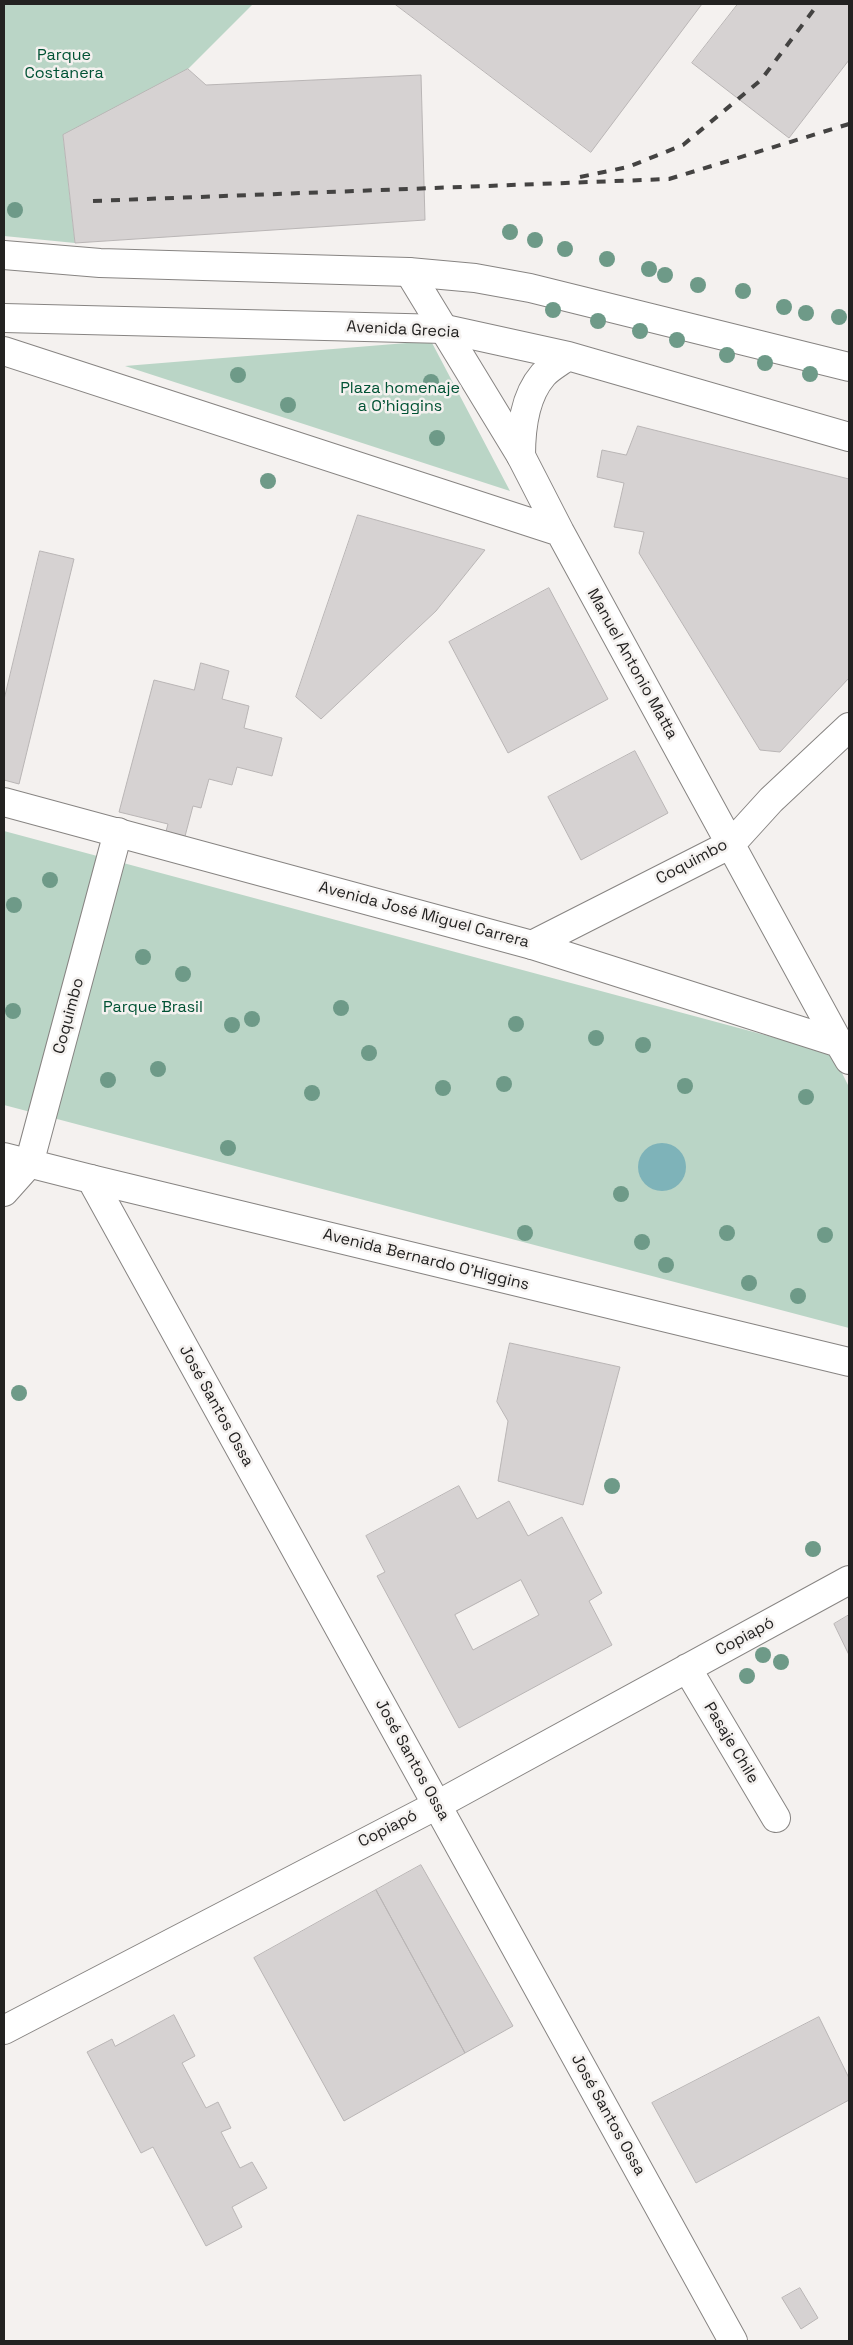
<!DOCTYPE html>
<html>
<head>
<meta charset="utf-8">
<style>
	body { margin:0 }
	#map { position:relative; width:853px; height:2345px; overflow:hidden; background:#f4f1ef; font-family:"Space Grotesk",sans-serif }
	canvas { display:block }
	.frame { position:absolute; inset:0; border:5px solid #232221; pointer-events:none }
</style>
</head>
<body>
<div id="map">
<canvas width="853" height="2345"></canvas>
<div class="frame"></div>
</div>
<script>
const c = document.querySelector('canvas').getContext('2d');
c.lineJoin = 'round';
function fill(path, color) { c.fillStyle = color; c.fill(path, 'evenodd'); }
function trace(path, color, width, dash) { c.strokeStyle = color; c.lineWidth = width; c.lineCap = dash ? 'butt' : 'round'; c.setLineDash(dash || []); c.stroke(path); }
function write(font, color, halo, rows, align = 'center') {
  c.font = font + ' "Space Grotesk",sans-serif'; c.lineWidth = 5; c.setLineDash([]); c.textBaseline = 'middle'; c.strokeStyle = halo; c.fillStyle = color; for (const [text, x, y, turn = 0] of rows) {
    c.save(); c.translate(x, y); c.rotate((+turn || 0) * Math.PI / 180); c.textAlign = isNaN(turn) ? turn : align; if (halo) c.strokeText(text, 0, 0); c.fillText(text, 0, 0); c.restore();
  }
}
const green = new Path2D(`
	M4,4H250L252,5L188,69L63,135L75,243L4,236Z
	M431,341L510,491L125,366Z
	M4,831L832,1053L849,1087V1328L4,1105Z`);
const water = new Path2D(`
	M638 1167a24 24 0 1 1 48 0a24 24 0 1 1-48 0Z`);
const building = new Path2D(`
	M395,4H702L591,152Z
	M738,4H849V60L789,138L692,63Z
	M188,69L206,85L421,75L425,220L75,243L63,135Z
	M638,426L849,479V678L780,752L760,750L639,553L644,532L614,527L624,483L597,477L602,450L626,455Z
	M358,515L485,550L436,611L321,719L296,697Z
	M40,551L74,559L19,784L4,780V700Z
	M549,588L608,699L508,753L449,642Z
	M201,663L229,671L222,699L249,706L244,728L282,738L272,776L237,767L232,785L209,779L201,808L193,806L184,840L165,835L168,824L119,812L154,680L194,690Z
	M635,751L668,813L581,860L548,797Z
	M510,1343L620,1367L583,1505L498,1481L508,1421L497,1402Z
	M459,1486L477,1519L509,1501L528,1536L562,1517L602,1593L589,1601L612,1645L459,1728L377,1576L385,1572L366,1536ZM521,1580L539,1615L473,1650L455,1615Z
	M849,1615V1655L834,1624Z
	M421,1865L513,2026L465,2053L376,1890Z
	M376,1890L465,2053L344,2121L254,1958Z
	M174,2015L195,2056L182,2063L206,2108L218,2102L231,2128L221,2132L240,2168L252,2162L267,2188L232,2207L242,2227L206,2246L153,2147L141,2153L87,2052L112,2039L115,2046Z
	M819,2017L849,2078V2100L696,2183L652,2103Z
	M800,2288L818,2318L801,2329L782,2298Z`);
const minor = new Path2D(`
	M409,272L521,456L560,532L839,1043
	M4,351L560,532
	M532,945L731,844L771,800L849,727
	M91,1179L849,1362
	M4,1192L29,1164L118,832
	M687,1668L776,1818
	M4,2030L437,1805L849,1580`);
const major = new Path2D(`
	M4,802L532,945L839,1043L849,1060
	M4,1157L91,1179L733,2341`);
const highway = new Path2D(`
	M4,255L100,263L409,272L475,278L530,288L849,367
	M4,318L445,329L568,356L849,437
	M521,456C521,429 524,397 543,375C549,368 560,362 568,356`);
const rail = new Path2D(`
	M580,177L628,167L683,145L761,80L818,4
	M93,201L669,179L849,124`);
const trees = [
	[15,210],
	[510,232],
	[535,240],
	[565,249],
	[607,259],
	[649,269],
	[665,275],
	[698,285],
	[743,291],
	[784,307],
	[553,310],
	[806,313],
	[839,317],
	[598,321],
	[640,331],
	[677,340],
	[727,355],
	[765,363],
	[810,374],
	[238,375],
	[431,382],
	[288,405],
	[437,438],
	[268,481],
	[50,880],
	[14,905],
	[143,957],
	[183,974],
	[341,1008],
	[13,1011],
	[252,1019],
	[516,1024],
	[232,1025],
	[596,1038],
	[643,1045],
	[369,1053],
	[158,1069],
	[108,1080],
	[504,1084],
	[685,1086],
	[443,1088],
	[312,1093],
	[806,1097],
	[228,1148],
	[621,1194],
	[525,1233],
	[727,1233],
	[825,1235],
	[642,1242],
	[666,1265],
	[749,1283],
	[798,1296],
	[19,1393],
	[612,1486],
	[813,1549],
	[763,1655],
	[781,1662],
	[747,1676]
];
const parkNames = [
	["Parque",64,56],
	["Costanera",64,74],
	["Plaza homenaje",400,389],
	["a O'higgins",400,407],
	["Parque Brasil",153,1008]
];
const streetNames = [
	["Avenida Grecia",403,330,3],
	["Manuel Antonio Matta",632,664,61],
	["Coquimbo",692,862,-28],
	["Avenida José Miguel Carrera",424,915,15],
	["Coquimbo",69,1016,-75],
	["Avenida Bernardo O'Higgins",426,1260,14],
	["José Santos Ossa",216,1406,61],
	["Copiapó",745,1637,-28],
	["Pasaje Chile",731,1743,59],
	["José Santos Ossa",412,1760,61],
	["Copiapó",388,1829,-27],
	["José Santos Ossa",608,2115,61]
];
fill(green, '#bad5c6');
fill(water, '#7eb3b9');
fill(building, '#d6d2d2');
trace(building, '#b9b5b5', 1);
trace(minor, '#878482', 30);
trace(major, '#878482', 30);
trace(highway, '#878482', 30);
trace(minor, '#fff', 28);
trace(major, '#fff', 28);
trace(highway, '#fff', 28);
trace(rail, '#444342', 4, [9, 9]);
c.fillStyle = '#6e9a88';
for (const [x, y] of trees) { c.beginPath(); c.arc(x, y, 8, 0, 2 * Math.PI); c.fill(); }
write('16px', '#005234', '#f4f1ef', parkNames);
write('16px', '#232221', '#f4f1ef', streetNames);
</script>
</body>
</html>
